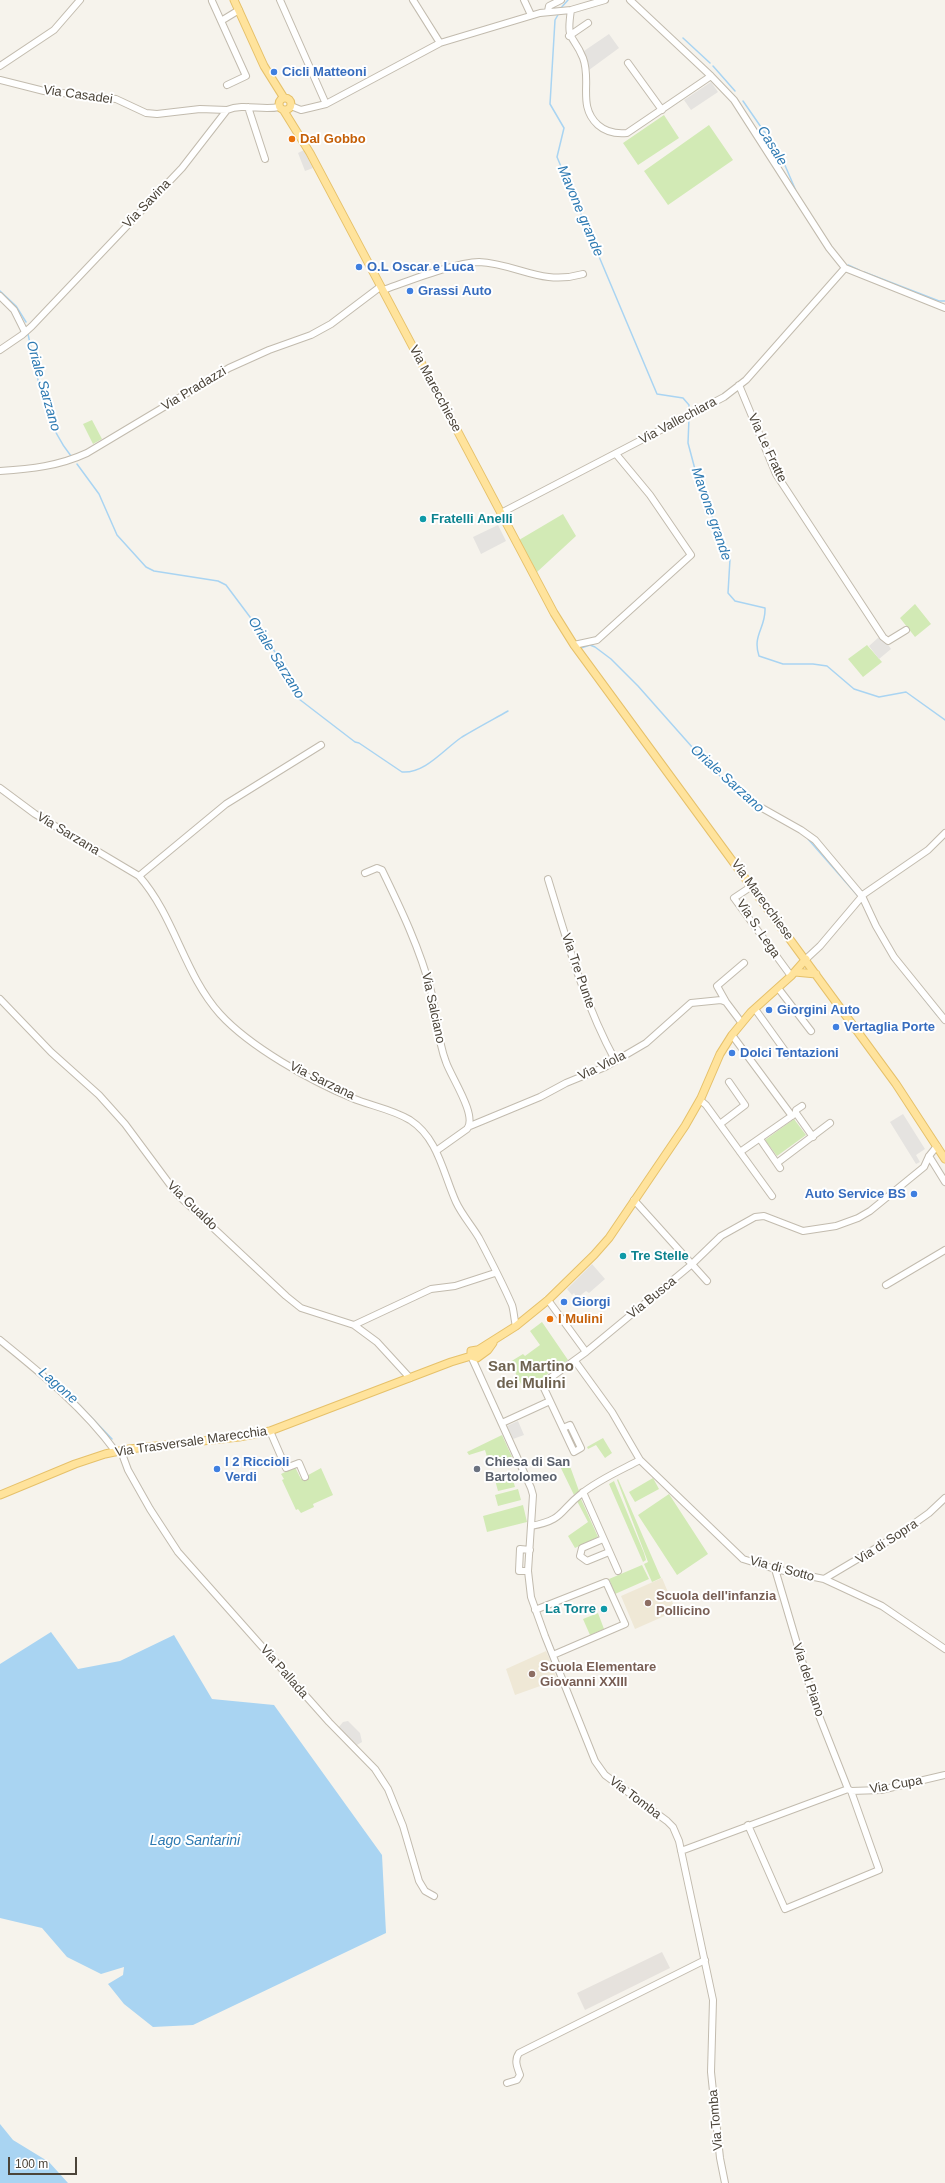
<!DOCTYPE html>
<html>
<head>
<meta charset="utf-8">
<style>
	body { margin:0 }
	#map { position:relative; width:945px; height:2183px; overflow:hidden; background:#f6f3ec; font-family:Helvetica,sans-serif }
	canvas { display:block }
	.scale { position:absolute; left:8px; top:2157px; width:69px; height:18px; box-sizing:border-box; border:2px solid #4b4439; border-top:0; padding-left:5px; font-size:12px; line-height:14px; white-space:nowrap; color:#4b4439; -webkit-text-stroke:3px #fff; paint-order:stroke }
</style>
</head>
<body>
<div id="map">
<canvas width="945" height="2183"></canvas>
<div class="scale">100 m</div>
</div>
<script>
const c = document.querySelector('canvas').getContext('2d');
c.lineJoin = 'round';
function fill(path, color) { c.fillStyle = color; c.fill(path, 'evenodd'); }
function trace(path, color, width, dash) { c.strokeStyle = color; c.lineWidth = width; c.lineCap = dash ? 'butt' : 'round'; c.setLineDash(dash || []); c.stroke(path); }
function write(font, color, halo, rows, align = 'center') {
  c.font = font + ' Helvetica,sans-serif'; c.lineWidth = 4; c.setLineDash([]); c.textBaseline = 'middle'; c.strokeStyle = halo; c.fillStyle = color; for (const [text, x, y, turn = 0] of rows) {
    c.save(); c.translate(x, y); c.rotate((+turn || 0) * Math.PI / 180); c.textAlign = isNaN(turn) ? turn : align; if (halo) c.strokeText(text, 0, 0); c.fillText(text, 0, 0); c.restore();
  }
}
const industrial = new Path2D(`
	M662,1952L670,1968L585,2010L577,1993Z`);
const education = new Path2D(`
	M662,1578L676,1611L635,1629L621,1596Z
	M546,1651L550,1660L548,1663L550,1668H553L557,1680L515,1695L506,1669Z`);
const green = new Path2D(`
	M664,115L679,138L638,165L623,143Z
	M709,125L733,160L668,205L644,171Z
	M92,420L102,439L93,444L83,424Z
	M563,514L576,536L537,572L519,540Z
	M915,604L931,624L915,637L900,618Z
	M867,645L882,662L863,677L848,659Z
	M794,1119L806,1135L777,1156L765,1140Z
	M542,1322L568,1360L524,1390L510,1362L523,1354L525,1356L540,1345L530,1331Z
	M502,1435L512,1457L494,1462L488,1460L485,1450L469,1455L467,1452Z
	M603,1438L612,1453L605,1458L596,1445L588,1449L587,1447Z
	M567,1458L579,1491L574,1495L558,1462Z
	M295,1467L301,1479L321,1468L333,1495L313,1504L314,1507L301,1513L298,1509L296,1510L282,1480L284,1479L281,1474Z
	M512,1476L515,1487L498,1491L495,1480Z
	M653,1478L659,1489L635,1502L629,1492Z
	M618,1479L661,1578L652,1582L644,1564L648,1562L617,1480Z
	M614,1481L644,1553L646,1560L643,1562L609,1484Z
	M518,1489L521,1500L498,1506L495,1495Z
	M669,1494L708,1554L677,1575L638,1515Z
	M581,1499L598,1537L575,1548L568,1536L588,1522L577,1501Z
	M523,1505L527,1522L487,1532L483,1516Z
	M642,1565L649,1579L615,1594L609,1579Z
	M598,1613L604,1629L590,1635L583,1619Z`);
const parking = new Path2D(`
	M609,34L619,48L589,70L584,51Z
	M711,82L718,92L691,110L684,100Z
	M304,150L313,168L305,171L298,153Z
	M498,525L506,541L481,554L473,537Z
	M879,637H883L891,649L879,659L869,646Z
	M903,1114L925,1149L916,1155L920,1162L916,1164L890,1122Z
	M592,1264L605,1279L589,1293L586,1291L577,1298L574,1293L572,1295L567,1289Z
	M518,1421L524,1435L513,1439L507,1426Z
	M348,1721L360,1733L362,1742L357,1745L338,1728L343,1722Z`);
const water = new Path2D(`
	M51,1632L78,1669L120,1661L174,1635L212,1699L274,1705L382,1855L386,1933L193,2025L153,2027L124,2004L108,1984L123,1975L124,1967L101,1974L67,1957L42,1928L0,1918V1664Z
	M0,2124L13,2140L49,2162L68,2183H0Z`);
const stream = new Path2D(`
	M560,9L568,0
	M559,13L555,20L550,104L564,128L557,157L657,394L683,398L689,405V414
	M683,38L710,63
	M713,66L735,91
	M743,101L781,156L796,191
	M848,265L859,270
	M864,272L939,301H945
	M0,291L16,306L26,322
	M28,334C37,375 44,423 71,456
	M689,418L688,443L700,488L730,559L728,593L735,601L765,608C766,628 752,635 759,656L783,664H813L827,666L854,689L879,697L906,692L945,720
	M77,464L99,494L117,535L146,567L154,571L218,581L226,585L265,637L281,661L299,699L355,742L359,743L402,772C425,774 444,749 462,737C477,728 492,720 508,711
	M581,648L590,645L595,647L611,659L638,686L708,765L743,797L776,819
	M808,839L858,896
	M906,976L937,1015
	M37,1367L70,1395L112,1439`);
const minor = new Path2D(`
	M280,0L326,104
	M413,0L440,43
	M524,0L531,15
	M630,0L711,76L734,100L829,248L845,268L945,308
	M212,1L246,76L227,85
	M571,10C566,43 573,33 583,58C592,81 577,106 598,125C606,132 617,134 627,133L711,76
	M548,11L549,6L561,0
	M221,21L239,10
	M569,36L588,23
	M628,63L662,110
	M0,66L54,30L80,0
	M0,80L44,91L116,99L146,113L157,114L200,109L227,110
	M291,106L301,110L326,104L440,43L540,13L571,10L605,0
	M248,107L265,159
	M383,290C406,282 457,262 479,262C518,264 541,286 583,274
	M0,296L14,310L25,332
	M0,350L22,335L32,326L182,168L227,110C244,103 262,111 279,107
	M739,385L776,474L883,637L888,641L906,630
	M0,471C31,469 59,466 87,453L229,368L269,350L311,335L331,324L380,287
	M501,513L724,397L746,380L845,268
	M574,645L597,640L691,555L650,495L616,454
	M0,788L35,814L139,876C175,917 184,974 220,1014C250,1047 311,1081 352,1098C371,1106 392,1109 410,1120C438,1138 443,1173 456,1202C462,1215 472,1226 479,1238C490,1259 502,1282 512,1305C514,1311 514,1319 516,1326
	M762,808L801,830L815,840L862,896L876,926L894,957L945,1020
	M365,873L377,868L382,870C401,909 420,949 431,991C437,1014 437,1039 446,1062C451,1077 478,1116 467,1129L436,1151
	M139,876L226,804L321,745
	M548,879C567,941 584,1003 615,1060
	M752,886L734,898L791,976
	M806,959L820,946L864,894L928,850L945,833
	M778,988L811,1031
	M0,999L51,1052L99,1095L125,1124L177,1194L286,1296L301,1308L354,1325L377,1342L410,1378
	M726,1002L717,986L744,963
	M755,1009L788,1055
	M732,1035L792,1116
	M700,1100L706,1105L772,1196
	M796,1113L813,1137
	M720,1124L745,1105L729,1082
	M470,1126L540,1097L566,1083L605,1067L646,1043L691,1003L721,1000L726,1002L741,1022
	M760,1139L780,1168
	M740,1152L796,1113V1110L802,1106
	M929,1156L945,1182
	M777,1163L830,1123
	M634,1200L707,1281
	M886,1285L945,1250
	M548,1300L586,1352
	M354,1325L431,1289L455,1286L495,1273
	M0,1340C42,1374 84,1408 116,1452
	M471,1356L531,1488L533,1495L528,1571L531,1597L545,1636L595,1761L605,1775L667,1821L673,1827L679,1841L713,2000L711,2072L720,2158L725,2183
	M575,1361L612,1412L640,1460L743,1559L775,1569L824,1579L882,1606L945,1649
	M502,1423L550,1401
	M563,1428L570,1425L581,1448L574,1452L542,1384L586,1352L691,1265L721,1236L755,1217L764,1216L803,1231L836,1226L858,1218L870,1211L924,1167L929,1156L937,1146
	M270,1431L286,1468L299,1463L305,1477
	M121,1451L128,1470L150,1509L178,1552L329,1722L375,1769L388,1789L403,1826L419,1881L425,1891L434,1896
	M583,1492L618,1571
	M531,1526C564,1520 559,1511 581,1494C598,1480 621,1470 640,1460
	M603,1539L582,1548L580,1556L587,1561L609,1552
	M775,1569L816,1708L848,1789
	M528,1571H519L520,1549L530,1550
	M824,1579L898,1535L929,1513L945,1498
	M535,1610L606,1582L625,1624L553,1655
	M848,1789L851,1791L881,1790L945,1775
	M748,1825L785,1909L879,1870L851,1791
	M681,1851L848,1789
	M507,2083L517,2080L520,2075C517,2067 514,2060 519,2053L705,1960`);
const major = new Path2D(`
	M234,0L264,66L284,98
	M279 104a6 6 0 1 1 12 0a6 6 0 1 1-12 0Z
	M284,111L310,153L554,613L574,645L896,1084L945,1159
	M795,972L816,974
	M478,1350L516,1326L548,1300L594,1255L609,1238L685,1126L701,1098L720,1054L732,1035L751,1012L791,976L806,959
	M479,1356L480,1353L477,1350L471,1351V1356L477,1358L488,1350L493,1343
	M0,1495L75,1464L105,1454L129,1449L239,1437L270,1431L451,1362L471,1356`);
const markers = [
	[274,72,4,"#3f7fe0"],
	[292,139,4,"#e8710a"],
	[359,267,4,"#3f7fe0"],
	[410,291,4,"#3f7fe0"],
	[423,519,4,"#0f9aa8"],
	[769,1010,4,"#3f7fe0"],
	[836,1027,4,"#3f7fe0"],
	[732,1053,4,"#3f7fe0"],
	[914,1194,4,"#3f7fe0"],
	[623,1256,4,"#0f9aa8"],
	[564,1302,4,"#3f7fe0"],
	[550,1319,4,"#e8710a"],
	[217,1469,4,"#3f7fe0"],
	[477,1469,4,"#6b7280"],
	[648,1603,4,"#8d6e63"],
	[604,1609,4,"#0f9aa8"],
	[532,1674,4,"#8d6e63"]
];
const shopNames = [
	["Cicli Matteoni",282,72],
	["O.L Oscar e Luca",367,267],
	["Grassi Auto",418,291],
	["Giorgini Auto",777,1010],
	["Vertaglia Porte",844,1027],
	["Dolci Tentazioni",740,1053],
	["Auto Service BS",906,1194,"right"],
	["Giorgi",572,1302],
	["I 2 Riccioli",225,1462],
	["Verdi",225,1477]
];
const streetNames = [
	["Via Casadei",78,95,8],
	["Via Savina",147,204,-46],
	["Via Pradazzi",194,389,-31],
	["Via Marecchiese",435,389,62],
	["Via Vallechiara",678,421,-28],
	["Via Le Fratte",767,448,65],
	["Via Sarzana",68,834,31],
	["Via Marecchiese",762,900,54],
	["Via S. Lega",758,929,56],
	["Via Tre Punte",578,971,71],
	["Via Salciano",433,1008,78],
	["Via Viola",602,1066,-26],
	["Via Sarzana",322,1081,26],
	["Via Gualdo",192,1206,44],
	["Via Busca",652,1298,-39],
	["Via Trasversale Marecchia",191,1442,-8],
	["Via di Sopra",887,1542,-33],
	["Via di Sotto",782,1569,15],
	["Via Pallada",284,1672,49],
	["Via del Piano",808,1680,72],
	["Via Cupa",896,1785,-10],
	["Via Tomba",635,1798,37],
	["Via Tomba",716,2120,-95]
];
const foodNames = [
	["Dal Gobbo",300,139],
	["I Mulini",558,1319]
];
const cultureNames = [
	["Fratelli Anelli",431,519],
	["Tre Stelle",631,1256],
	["La Torre",596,1609,"right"]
];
const worshipNames = [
	["Chiesa di San",485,1462],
	["Bartolomeo",485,1477]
];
const educationNames = [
	["Scuola dell'infanzia",656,1596],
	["Pollicino",656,1611],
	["Scuola Elementare",540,1667],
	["Giovanni XXIII",540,1682]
];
const waterNames = [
	["Casale",772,146,58],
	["Mavone grande",580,211,67],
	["Oriale Sarzano",43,386,74],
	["Mavone grande",711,514,71],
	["Oriale Sarzano",276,658,58],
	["Oriale Sarzano",727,779,42],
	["Lagone",58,1386,41],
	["Lago Santarini",195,1841]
];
const quarterNames = [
	["San Martino",531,1367],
	["dei Mulini",531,1384]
];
fill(industrial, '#e6e2dd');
fill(education, '#efe8d6');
fill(green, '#d2eab5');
fill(parking, '#e5e3e0');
fill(water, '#a9d4f2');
trace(stream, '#a9d4f2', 1.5);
trace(minor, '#c2bbae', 8);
trace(major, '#e6c16a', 9);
trace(minor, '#fff', 6);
trace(major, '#ffe39c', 7);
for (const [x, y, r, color] of markers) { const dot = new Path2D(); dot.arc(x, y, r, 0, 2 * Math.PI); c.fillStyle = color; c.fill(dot); trace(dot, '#fff', 1.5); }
write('bold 13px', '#366cbe', '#fff', shopNames, 'left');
write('13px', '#4b4439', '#fff', streetNames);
write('bold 13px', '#c56008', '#fff', foodNames, 'left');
write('bold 13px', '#0d838f', '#fff', cultureNames, 'left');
write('bold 13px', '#5b616d', '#fff', worshipNames, 'left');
write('bold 13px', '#785e54', '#fff', educationNames, 'left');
write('italic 14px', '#2e7ab2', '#fff', waterNames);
write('bold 15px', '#6e6250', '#fff', quarterNames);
</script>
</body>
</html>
